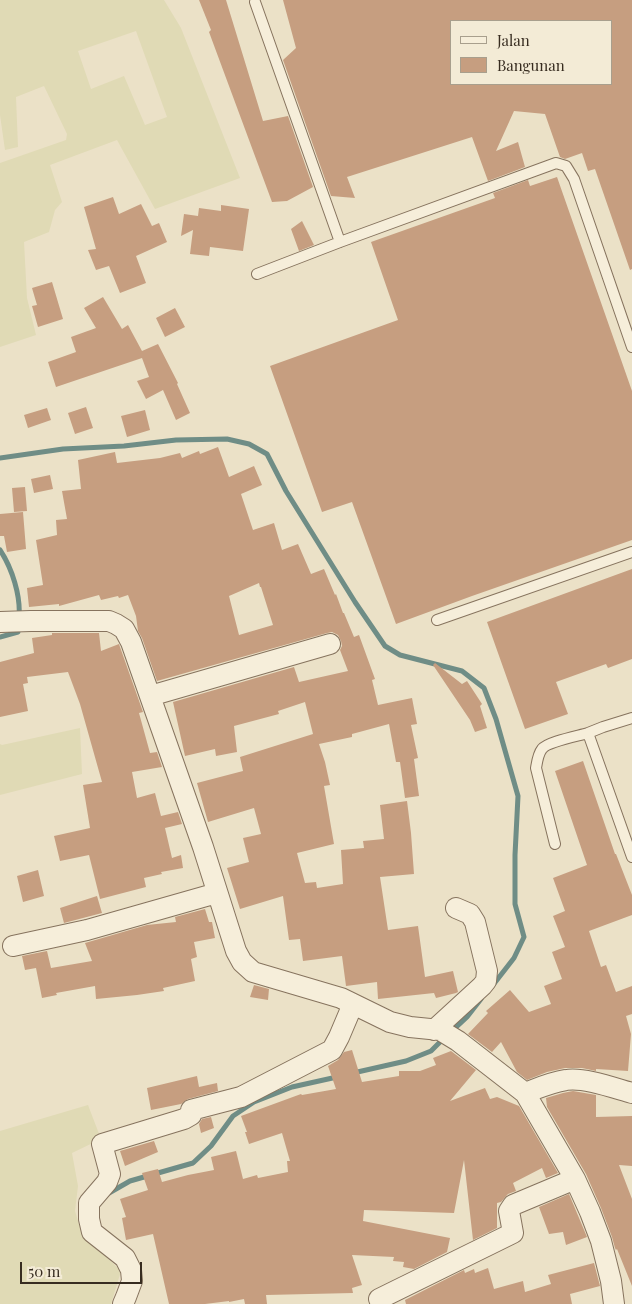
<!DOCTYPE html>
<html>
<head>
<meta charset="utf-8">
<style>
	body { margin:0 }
	#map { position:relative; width:632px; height:1304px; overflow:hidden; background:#ebe1c7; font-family:"Playfair Display",serif }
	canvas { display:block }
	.legend { position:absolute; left:450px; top:20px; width:162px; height:65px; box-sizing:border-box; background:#f3ebd6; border:1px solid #a89f8d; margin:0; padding:6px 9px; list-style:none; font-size:15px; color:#372c20 }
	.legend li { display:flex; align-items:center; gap:10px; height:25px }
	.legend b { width:25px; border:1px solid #a89f8d }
	.scale { position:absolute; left:20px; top:1262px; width:122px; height:22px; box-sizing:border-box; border:2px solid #372c20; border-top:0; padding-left:6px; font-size:15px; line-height:18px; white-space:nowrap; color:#372c20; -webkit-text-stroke:4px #f3ebd6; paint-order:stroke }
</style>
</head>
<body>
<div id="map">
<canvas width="632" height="1304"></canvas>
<ul class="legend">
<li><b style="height:6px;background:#f6eeda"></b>Jalan</li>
<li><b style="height:14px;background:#c69e80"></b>Bangunan</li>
</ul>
<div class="scale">50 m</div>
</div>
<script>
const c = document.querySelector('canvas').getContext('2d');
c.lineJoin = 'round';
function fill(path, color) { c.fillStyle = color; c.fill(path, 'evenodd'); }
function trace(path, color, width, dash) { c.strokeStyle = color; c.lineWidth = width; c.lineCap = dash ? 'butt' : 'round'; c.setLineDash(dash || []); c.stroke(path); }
const farmland = new Path2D(`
	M0,0H164L181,28L240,178L155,209L117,140L50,165L62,202L55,210L49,232L24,242L27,298L36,335L0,347V163L66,140L67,134L44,86L16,97L18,147L5,150L0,115ZM136,31L167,117L145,125L124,76L91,89L78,51Z
	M80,728L82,774L0,795V744L2,745Z
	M88,1105L101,1139L72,1153L78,1186L75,1211L82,1234L121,1271L111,1304H0V1131Z`);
const stream = new Path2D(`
	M0,458L63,449L124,446L176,440L227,439L249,444L267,454L286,491L355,602L385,646L400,655L462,671L484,688L496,719L518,796L515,855V904L524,937L514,958L493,985
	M0,550C12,568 21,596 19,618
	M0,637L18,632V626
	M452,1031L467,1017L481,999
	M353,1073L406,1061L431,1051L445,1037
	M109,1193L130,1181L193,1163L211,1146L233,1116L254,1102L292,1087L337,1077`);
const building = new Path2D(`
	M199,0H226L263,121L288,116L313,187L287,201L272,202L209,32L211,30Z
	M283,0H632V269L630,270L595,169L588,171L582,153L565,159L560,157L545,114L514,111L496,151L518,142L525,167L488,181L472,137L347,177L355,198L331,196L283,60L296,48ZM451,21H611V84H451Z
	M557,177L632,391V540L472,596L396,624L352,502L322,512L270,366L398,320L371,242L495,198L493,193L528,180L530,186Z
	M113,197L119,214L141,204L152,226L159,223L167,242L136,256L146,283L120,293L109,266L96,270L88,250L96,249L84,207Z
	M221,205L249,209L243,251L210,247L209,256L190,254L193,230L181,236L184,214L198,216L199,208L221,211Z
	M302,221L314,245L299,251L291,229Z
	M52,282L63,319L38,327L32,306L37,305L32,288Z
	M103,297L122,329L128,325L142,351L158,344L178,383L177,384L190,413L176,420L163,390L146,399L137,381L149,377L142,358L56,387L48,362L76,352L71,337L96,328L84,308Z
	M175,308L185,327L165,337L156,318Z
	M86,407L93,428L75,434L68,413Z
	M47,408L51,420L28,428L24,415Z
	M145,410L150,430L127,437L121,416Z
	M218,447L229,477L254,466L262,485L241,494L253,530L274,523L282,550L298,544L311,574L324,569L335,595L336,594L343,613H344L354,637L359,635L375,679L372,680L378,705L412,698L417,724L411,725L418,758L414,759L419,796L405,798L400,762H396L389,724L352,734V737L319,744L325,762L330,785L324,786L334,844L297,853L305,883L316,882L317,888L343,884L341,850L364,848L363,841L384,839L380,805L407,801L411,833L414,874L380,877L388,930L418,926L425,977L453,971L458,992L456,993L436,998L434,993L378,999L377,982L346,986L342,956L303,961L300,939L289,940L283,896L240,909L227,868L249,862L243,838L261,834L254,808L208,822L197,783L243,771L240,757L313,734L305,702L278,711L279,714L234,726L237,752L216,756L215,749L185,756L173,702L294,667L299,682L348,671L340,650L342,646L341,641L338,635L332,632L327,633L157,681L142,638L138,631L136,616L128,595L119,598L118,596L101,600L99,595L59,606V604L29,607L27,588L43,585L36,540L57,535L56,520L67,519L62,491L81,489L78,460L115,452L117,463L160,458L180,453L182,458L199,451L200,454ZM259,583L260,587H261L273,625L239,635L229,596Z
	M50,475L53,489L34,493L31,479Z
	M25,487L27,511L14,512L12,488Z
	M23,512L26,549L7,552L4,536H0V514Z
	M632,569V659L608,668L606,664L556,682L568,714L525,729L487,622Z
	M52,633H99L101,651L119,644L120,647L143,712L139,713L150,753L157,752L162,767L132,772L137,798L155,793L161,816L178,812L182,824L165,828L172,858L181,855L183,868L161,872L162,874L144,878L146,887L100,899L89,855L60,861L54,836L90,828L83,785L102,782L80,704L68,672L27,677L28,683L23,684L28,711L0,717V662L34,653L32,638L52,635Z
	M435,663L462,684L467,681L482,704L480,706L487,728L475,732L470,720L433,665Z
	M583,761L615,854H616L632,895V915L589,931L601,967L606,965L616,992L632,986V1014L626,1016L631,1034L628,1071L596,1069V1071L582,1068H565L547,1072L527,1080L517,1072L501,1042L492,1052L468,1034L488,1013L486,1011L510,990L529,1012L551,1004L544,986L562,979L552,952L565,947L553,916L565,911L553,878L587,865L555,771Z
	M38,870L44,896L23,902L17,876Z
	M97,896L102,913L64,923L60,908Z
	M205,909L209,922H212L215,938L194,942L197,957L191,959L195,981L163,988L164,991L137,995L96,999L95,986L56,993L57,995L42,998L36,968L25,970L22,956L47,951L51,968L92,961L85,943L147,925L176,922L175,917Z
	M254,985L269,989L268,1000L250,997Z
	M352,1050L362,1082L399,1076V1071H420L436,1065L433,1058L451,1051L476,1070L450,1101L485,1088L490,1099L497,1097L519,1106L558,1173L546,1178L542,1168L513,1183L516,1191L508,1194L501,1202L497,1203V1228L473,1240L464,1160L454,1213L364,1210L363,1221L450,1238L447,1252L414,1269L403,1267L404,1262L393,1261L394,1257L352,1255L362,1285L352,1288L353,1293L266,1295L267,1304H245L244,1299L229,1302V1301L205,1304H169L153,1234L126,1240L122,1218L126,1217L120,1199L148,1190L142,1173L158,1169L162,1182L188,1175L214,1170L211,1157L236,1151L243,1179L257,1175L258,1178L288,1172L287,1161H290L282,1133L249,1144L245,1132H247L241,1116L301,1094L302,1095L336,1089L328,1066L338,1060L344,1052Z
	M197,1076L199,1087L217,1083L218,1091L188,1099L181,1104L151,1110L147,1088Z
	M573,1091L596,1095V1117L632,1116V1166L619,1165L632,1199V1286L617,1249L616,1250L615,1248L612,1237L601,1208L586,1174L547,1107L546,1098L563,1093Z
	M211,1117L214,1128L201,1133L199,1124L202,1119Z
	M154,1141L158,1152L125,1166L120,1151Z
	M569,1194L587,1237L566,1245L563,1232L549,1234L539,1207Z
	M594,1263L600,1286L570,1294L572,1304H406L405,1300L464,1270L465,1273L474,1269L475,1273L488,1268L494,1289L523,1281L525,1292L551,1284L548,1275Z`);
const lane = new Path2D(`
	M255,2L340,242
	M257,274L340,242L556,163L566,166L574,179L632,347
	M437,620L632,552
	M632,718L603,727L588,733L632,857
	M555,844L536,768C537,762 538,754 542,749C547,742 578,736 588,733`);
const street = new Path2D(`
	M0,622L31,621H109L116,624L124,629L131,642L203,847L236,951L242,962L253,972L341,998L390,1022L410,1027L440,1030L458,1041L525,1093L575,1179L590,1212L601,1241L611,1281L614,1304
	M150,696L330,644
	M13,946L87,930L217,893
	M434,1030L482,986L486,981L487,971L475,922L470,914L456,908
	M525,1093C538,1088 552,1082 566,1080C584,1077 614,1088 632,1093
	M379,1299L513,1233L509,1211L513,1205L575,1179
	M123,1304L126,1297L132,1281L131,1270L125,1258L92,1232L89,1219V1203L107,1182L110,1174L102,1144L184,1119L191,1115V1110L241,1097L332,1050L339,1037L353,1004`);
fill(farmland, '#e0dab5');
trace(stream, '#6f8d86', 5);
fill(building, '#c69e80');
trace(lane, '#86735e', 12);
trace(street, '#86735e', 22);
trace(lane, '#f6eeda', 10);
trace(street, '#f6eeda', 20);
</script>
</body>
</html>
